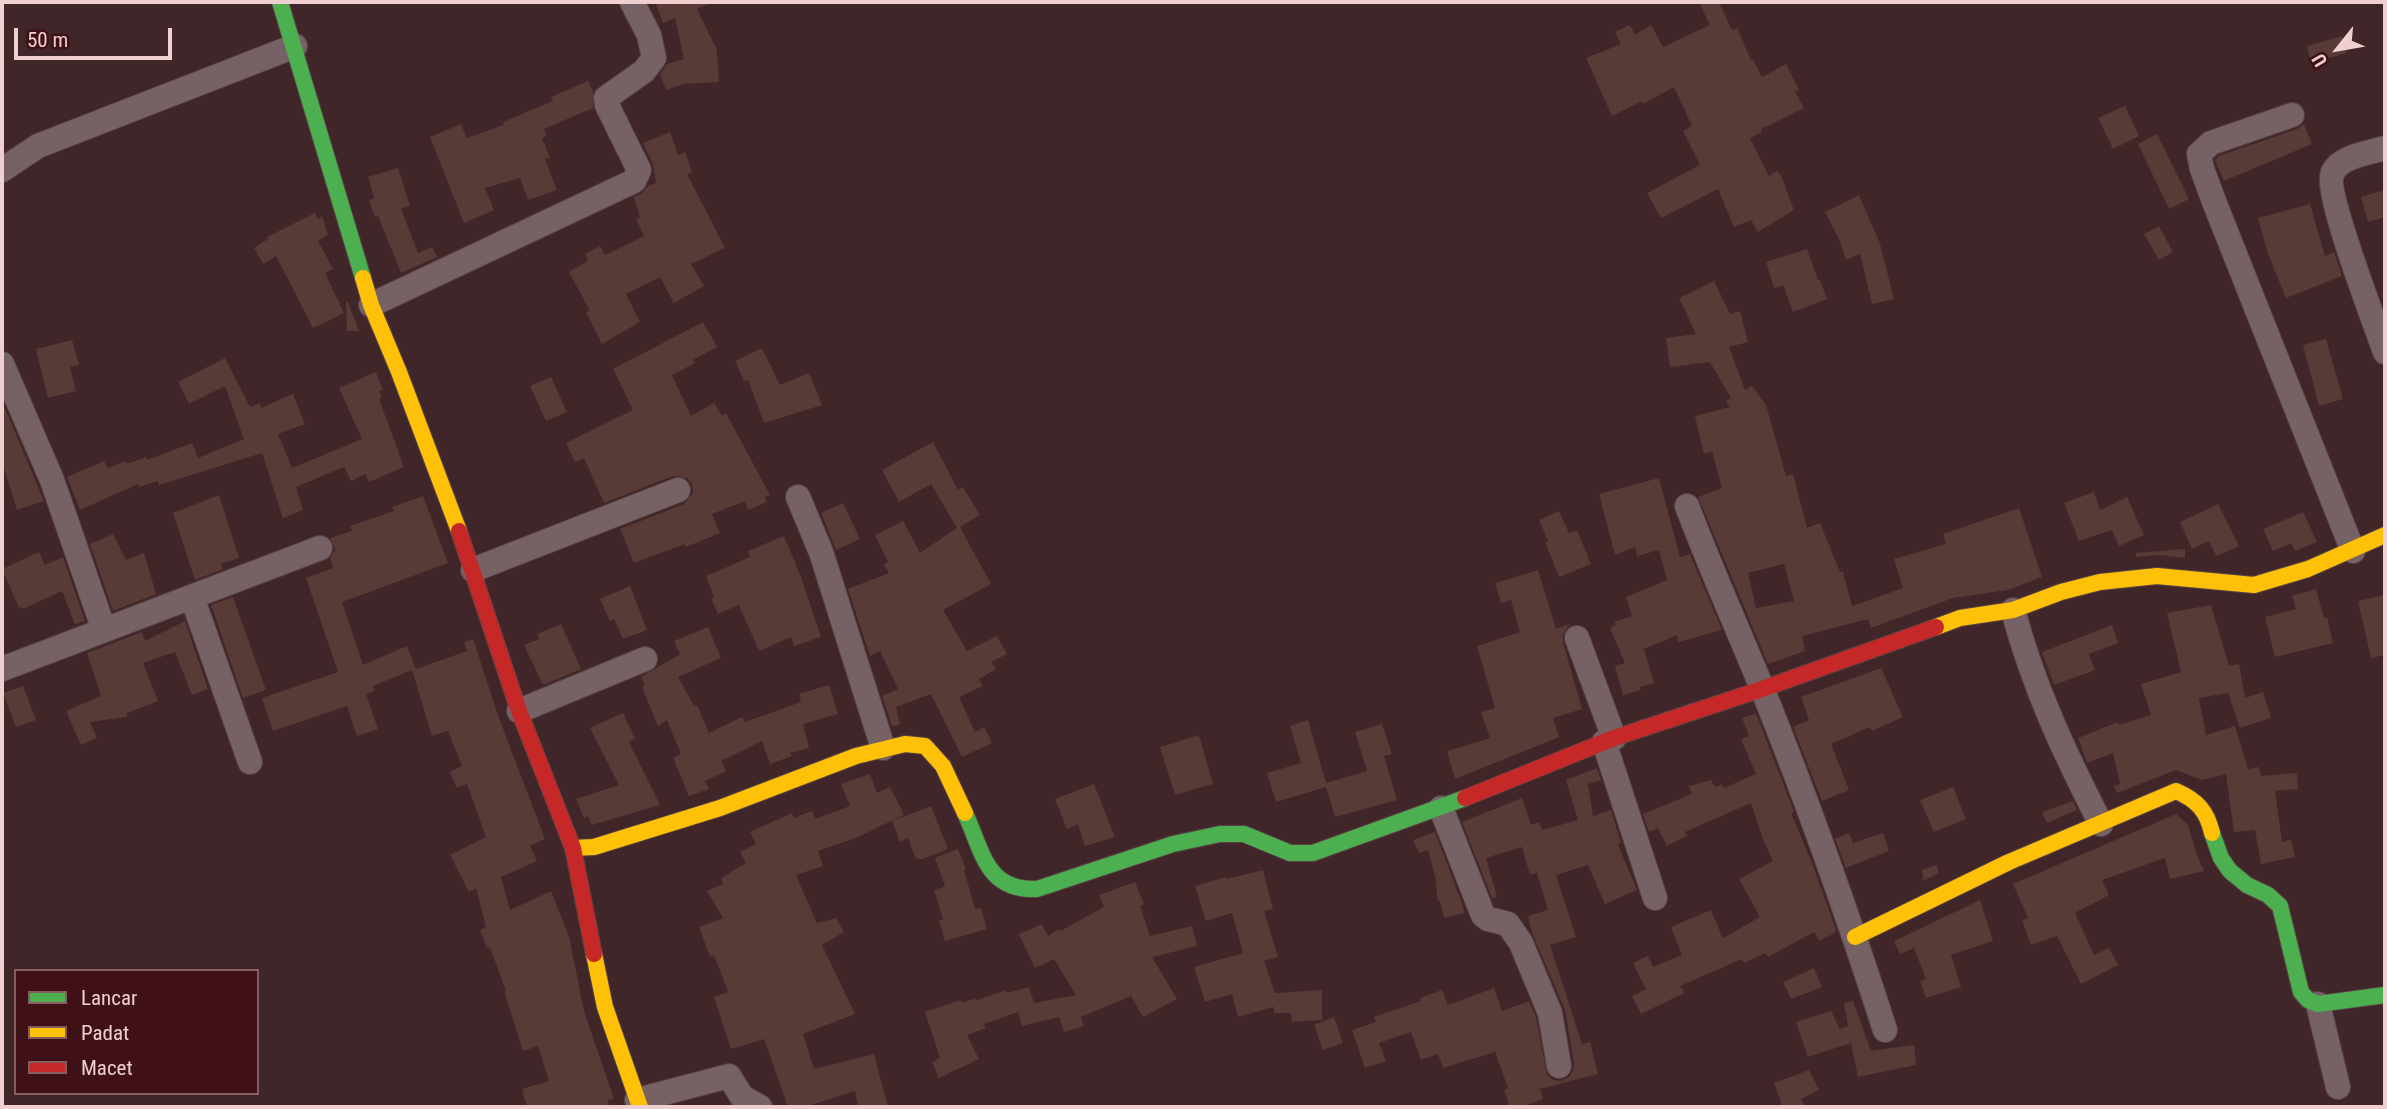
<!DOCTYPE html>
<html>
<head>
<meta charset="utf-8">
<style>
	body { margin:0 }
	#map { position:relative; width:2387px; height:1109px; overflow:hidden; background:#402629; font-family:"Roboto Condensed",sans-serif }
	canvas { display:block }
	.frame { position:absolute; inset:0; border:4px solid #efcfd0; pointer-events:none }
	.legend { position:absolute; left:14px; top:969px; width:245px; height:126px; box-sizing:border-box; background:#3f1117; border:2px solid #855d61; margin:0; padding:9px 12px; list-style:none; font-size:21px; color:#efcfd0 }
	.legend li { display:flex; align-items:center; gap:14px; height:35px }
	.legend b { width:35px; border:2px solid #855d61 }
	.north { position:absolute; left:2303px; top:14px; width:70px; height:70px; -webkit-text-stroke:5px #3f1117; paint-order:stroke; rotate:239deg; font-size:19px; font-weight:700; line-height:28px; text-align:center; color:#efcfd0 }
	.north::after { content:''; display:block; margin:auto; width:24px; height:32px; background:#efcfd0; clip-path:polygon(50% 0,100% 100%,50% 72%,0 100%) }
	.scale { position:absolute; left:14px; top:28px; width:158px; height:32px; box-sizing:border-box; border:4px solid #efcfd0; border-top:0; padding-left:9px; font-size:21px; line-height:24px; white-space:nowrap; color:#efcfd0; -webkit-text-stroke:5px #3f1117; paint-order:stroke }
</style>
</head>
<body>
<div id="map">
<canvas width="2387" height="1109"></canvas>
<div class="frame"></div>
<ul class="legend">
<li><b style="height:9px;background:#4caf50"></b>Lancar</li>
<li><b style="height:9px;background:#ffc107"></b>Padat</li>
<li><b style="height:9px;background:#c62828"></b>Macet</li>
</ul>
<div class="north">U</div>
<div class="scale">50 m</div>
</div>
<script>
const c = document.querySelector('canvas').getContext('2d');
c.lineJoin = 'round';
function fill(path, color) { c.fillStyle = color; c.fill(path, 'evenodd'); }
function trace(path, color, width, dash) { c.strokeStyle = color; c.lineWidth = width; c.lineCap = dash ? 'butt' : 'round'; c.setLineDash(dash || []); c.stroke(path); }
const building = new Path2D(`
	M655,2H713L697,9L717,50L719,82L684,84L666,90L660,74L667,64L684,59L675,18L663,23Z
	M1699,2H1719L1732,30L1737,28L1751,60H1753L1762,77L1786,64L1799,90L1795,91L1804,108L1761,129L1762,132L1750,138L1769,176L1778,171L1782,178L1794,210L1758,232L1751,220L1734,227L1718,189L1661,218L1647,193L1700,165L1683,131L1692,126L1674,87L1643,104L1642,101L1612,116L1586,58L1621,44L1615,32L1630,25L1635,35L1651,25L1663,47L1710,25Z
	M2342,36L2347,53L2311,63L2307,46Z
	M588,81L593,91V108L544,129L547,136L542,138L550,158L545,159L557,190L528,200L520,178L485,188L494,210L464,223L430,137L461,124L467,138L504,125L503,122L553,101L551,97Z
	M2125,106L2139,136L2113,149L2098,118Z
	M2304,124L2312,144L2224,181L2215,161L2219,156L2297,129Z
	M670,132L678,155L685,152L692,172L687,174L725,248L691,264L704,286L674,303L660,277L626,294L640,322L602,344L586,312L590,311L569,272L588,261L585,254L600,246L605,255L644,236L636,219L640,217L634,197L641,194L649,185L656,183L653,164L643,143Z
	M2157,134L2189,199L2169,209L2138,144Z
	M398,168L410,206L401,209L418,253L432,247L437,257L401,273L378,216L375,217L369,200L374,198L368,177Z
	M2385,190V217L2368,222L2361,197Z
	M1859,195L1880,244L1894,299L1872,304L1860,254L1846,260L1839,239L1825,212Z
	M2310,204L2325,256L2334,252L2342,276L2286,298L2268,254L2258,218Z
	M315,213L318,219L322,216L328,235L318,241L333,269L325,273L344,313L313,328L276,256L263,264L254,248L268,239L267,237Z
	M2159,226L2173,252L2159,260L2144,234Z
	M1807,249L1818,280H1820L1827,299L1793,312L1783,285L1774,288L1766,262Z
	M1714,281L1730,314L1740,311L1748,342L1729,347L1745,390L1752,386L1766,405L1786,476L1793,474L1807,528L1820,523L1840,572H1843L1852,606L1903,588L1894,559L1946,544L1943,534L2019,508L2042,577L2008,590L1953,598L1871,628L1868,619L1802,636L1805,651L1768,664L1698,497L1722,488L1712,451L1704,454L1695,416L1730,407L1726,401L1731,398L1710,362L1670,367L1666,338L1696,334L1679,298ZM1784,564L1794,601L1756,608L1748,573Z
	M346,302H348L359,331H347Z
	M703,322L717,347L693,360L695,363L672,375L691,416L714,403L722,416L726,413L770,495L765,497L767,502L748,510L745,501L712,514L720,533L686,547L685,544L634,563L620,529L684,504L693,493L692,484L687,478L673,476L604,503L584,458L575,462L566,443L633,410L613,369Z
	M2326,339L2343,399L2319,406L2303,345Z
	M72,340L79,365L70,367L76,391L48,398L36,349Z
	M762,348L780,385L809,373L822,405L764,423L748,380L744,381L735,361Z
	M370,357L383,390L379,391L382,398L379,399L404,467L369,482L365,474L351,481L344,467L296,487L303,510L283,518L262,453L159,485L158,481L139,487L138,484L80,510L67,477L83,470L104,461L108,468L126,461L127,464L146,457L147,460L192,443L198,458L244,439L225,386L189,404L178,382L225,358L250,407L260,403L261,408L293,394L305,424L278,434L292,468L362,439L339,388L376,372Z
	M551,377L567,412L546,421L530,386Z
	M2,401L44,501L17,510L2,462Z
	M933,442L958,490L963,487L980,515L960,527L991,584L943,610L967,651L997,636L1007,654L991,662L996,669L979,679L983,686L959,697L975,732L984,727L992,743L962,757L931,694L896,707L900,724L892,726L882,696L898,689L880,651L870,656L848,589L889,573L884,565L888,562L875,535L903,521L920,553L957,528L931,484L899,502L882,470Z
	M1659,478L1680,557L1690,554L1722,630L1678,642L1677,635L1644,649L1654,683L1640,687L1641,690L1623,695L1615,666L1625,663L1610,628L1616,625L1614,622L1632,616L1626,597L1667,580L1659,550L1637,556L1635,547L1615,555L1599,494Z
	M2094,492L2100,510L2127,497L2144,535L2119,546L2112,530L2079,541L2064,503Z
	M219,495L239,558L221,564L223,569L195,580L173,513Z
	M423,496L448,563L342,602L363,665L407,646L416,669L467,651L464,642L473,639L499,718L545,839L530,846L537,861L501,877L510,910L551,891L569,936L584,1011L614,1099L607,1100L610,1107H527L522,1089L549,1081L538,1046L523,1051L504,991H506L490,947L487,948L480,930L486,927L476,888L469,892L450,855L486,837L467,784L457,788L450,772L462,766L448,731L432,736L412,670L373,686L375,691L366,694L378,729L357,736L347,706L273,731L262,698L338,672L306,578L333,568L330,558L335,550L330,538L352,531L350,526L394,511L392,507Z
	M843,503L860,539L836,550L821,513Z
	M2218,504L2239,546L2216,556L2209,541L2192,549L2180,522Z
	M1559,511L1569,533L1577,530L1591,564L1559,577L1545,542L1548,541L1539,520Z
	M2303,512L2317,542L2295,551L2291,543L2273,551L2263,529Z
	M113,534L126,560L144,553L156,594L113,611L90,544Z
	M784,536L801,577L821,637L794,646L791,637L759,651L739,605L718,614L711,598L714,597L706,576L750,557L748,551Z
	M2185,549V558L2159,555L2136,557V553Z
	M39,552L45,565L63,557L85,621L75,624L62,591L23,609L22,607L19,608L2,569Z
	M1538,570L1556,629L1570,624L1563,635V642L1582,709L1553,718L1559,737L1455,779L1447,751L1490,738L1481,712L1495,708L1477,646L1520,632L1511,600L1501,603L1495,583Z
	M630,586L647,630L623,639L614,619L610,621L600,599Z
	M2316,589L2324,618L2327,617L2333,643L2275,657L2265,617L2296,609L2292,596Z
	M2385,595V655L2371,658L2358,601Z
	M233,597L266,690L243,698L211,605Z
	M2211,605L2229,666L2239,664L2245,698L2263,692L2271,718L2240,728L2228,693L2199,698L2206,735L2235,726L2248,769L2259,767L2261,776L2297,773L2298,789L2275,791L2282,842L2291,840L2295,857L2261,864L2255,830L2234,832L2226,774L2202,780L2176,770L2117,793L2114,786L2120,784L2113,753L2087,763L2078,738L2118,722L2119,725L2151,715L2141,684L2181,672L2167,613Z
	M185,621L208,689L192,695L175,652L143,663L158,701L127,713V717L90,722L97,738L81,745L66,711L101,696L87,653L142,632L145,641Z
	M561,624L581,669L543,685L524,645L539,639L537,634Z
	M2112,625L2118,643L2089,654L2095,670L2054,685L2042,652Z
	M708,627L721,658L678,677L694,706L697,705L709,733L742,717L745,722L801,702L799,694L829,685L838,714L803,724L809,748L790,753L792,756L770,764L762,741L721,761L726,771L705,781L709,789L689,796L673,758L681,754L667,720L658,726L642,687L645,685L641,677L680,654L674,641Z
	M1881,668L1903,717L1872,731L1870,727L1831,744L1849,790L1822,801L1793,727L1809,720L1801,697Z
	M23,686L36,720L16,727L3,693Z
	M623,713L635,738L629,742L660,805L592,825L588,816L584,818L576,799L619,785L590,728Z
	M1756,713L1794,812L1791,813L1812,863L1836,930L1835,933L1819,941L1814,932L1768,957L1766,953L1744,963L1742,959L1680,986L1684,993L1641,1014L1632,996L1646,989L1633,963L1648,956L1653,967L1682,955L1671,927L1711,910L1723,938L1760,917L1739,879L1773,861L1763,839L1751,803L1685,832L1687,836L1667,846L1658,828L1649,832L1643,814L1692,794L1689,786L1711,780L1715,787L1722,784L1724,788L1756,774L1741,739L1749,736L1742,718Z
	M1308,720L1326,783L1367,771L1355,732L1382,724L1392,754L1384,756L1397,800L1335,817L1326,787L1276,802L1267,773L1301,763L1290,726Z
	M1199,735L1213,784L1175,795L1160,747Z
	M1597,768L1601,780L1588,784L1593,816L1611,810L1621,843L1618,845L1637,890L1605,904L1588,865L1556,875L1576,937L1550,945L1582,1044L1590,1042L1598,1074L1540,1089L1543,1099L1521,1107H1510L1504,1090L1508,1088L1495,1052L1443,1068L1438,1054L1421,1060L1411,1032L1379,1043L1386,1061L1365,1068L1352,1030L1376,1022L1374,1017L1421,1001L1420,998L1442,990L1448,1005L1494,988L1502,1011L1529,1001L1536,1017L1547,1075L1553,1080L1561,1081L1569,1077L1573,1071L1574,1064L1565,1010L1532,933L1528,916L1548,910L1537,873L1530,875L1522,847L1486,858L1497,897L1492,898L1462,822L1522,798L1531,825L1539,822L1542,830L1578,820L1566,780Z
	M870,774L877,793L890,787L904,815L858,837L818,851L823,866L796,875L817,923L836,918L844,932L822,945L855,1014L803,1034L814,1069L874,1054L888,1107H858L855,1091L805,1107H788L764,1039L731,1049L714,997L728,992L714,955L710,957L699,927L723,918L707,891L723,884L721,878L746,863L740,852L756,844L750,832L792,813L794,818L812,811L815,819L850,806L841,784Z
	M1094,784L1115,837L1085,846L1078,824L1067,829L1055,799Z
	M1953,787L1966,819L1934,832L1920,800Z
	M2073,801L2077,810L2047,823L2042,812Z
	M931,806L948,849L923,859H916L908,838L900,842L892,821Z
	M2176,814L2188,825L2197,855L2204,871L2170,879L2165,858L2102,880L2109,895L2075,913L2094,955L2109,948L2118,965L2081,984L2057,936L2031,945L2022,920L2028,918L2013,884Z
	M1435,832L1463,906L1464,913L1444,918L1440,901H1438L1435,876L1428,850L1419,853L1413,840Z
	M1849,833L1853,843L1883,833L1889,851L1846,868L1835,839Z
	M958,849L966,869L964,870L975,909L981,908L987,929L945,941L939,920L943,919L934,890L945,886L935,858Z
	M1937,865L1939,873L1923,881L1922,870Z
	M1263,870L1273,909L1264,911L1278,957L1264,961L1275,993L1322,990V1020L1292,1022L1291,1013H1274V1007L1238,1017L1232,994L1205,1002L1194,967L1243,953L1232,913L1206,921L1195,886L1226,877L1227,879Z
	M1135,882L1144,904L1140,906L1150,936L1192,926L1197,946L1152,957L1177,999L1143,1017L1131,996L1081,1017L1084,1026L1064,1032L1059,1017L1022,1026L1018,1012L984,1024L986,1028L967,1035L979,1059L939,1078L932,1062L940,1058L925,1012L961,1000L962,1003L975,998V1001L1006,990L1007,993L1029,987L1034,1003L1076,995L1054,959L1035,968L1019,934L1042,924L1048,936L1059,929L1060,931L1104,907L1099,895Z
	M1980,900L1993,941L1951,955L1961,987L1926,998L1920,981L1926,979L1914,948L1900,954L1894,941Z
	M1814,968L1822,987L1791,999L1783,982Z
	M1853,1001L1871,1051L1914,1045L1916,1065L1858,1077L1851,1043L1808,1057L1796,1022L1831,1011L1840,1029L1848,1026L1844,1003Z
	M1334,1017L1343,1043L1323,1050L1314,1025Z
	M1809,1070L1819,1090L1801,1099L1805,1107H1783L1774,1083Z`);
const street = new Path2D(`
	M2292,115L2211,143L2199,154L2202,169L2215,204L2353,551
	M2385,148C2369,153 2341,156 2333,172C2323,190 2376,325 2385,352
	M2,170L38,146L295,46
	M371,305L634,181L639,170L607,105L606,98L644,71L654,58L649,35L632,2
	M2,364L52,480L104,630
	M798,497L821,552L883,748
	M1687,506C1710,567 1737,627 1762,688C1807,800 1848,915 1885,1030
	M473,570L678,490
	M192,597L250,762
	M2013,610C2033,686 2065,754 2101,824
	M1577,638L1614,738
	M2,669L320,548
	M519,711L645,659
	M1604,742L1655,898
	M1441,808L1483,915L1488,919L1508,924L1521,943L1550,1013L1559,1066
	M2318,1004L2338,1087
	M637,1100L729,1076L742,1097L760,1107`);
const fast = new Path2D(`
	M280,2L363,278
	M965,813C983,852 986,891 1037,889L1173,844L1220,834H1244L1290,853H1313L1465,798
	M2212,833L2221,858L2230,871L2247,885L2268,895L2280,906L2301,992L2308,1000L2318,1004L2385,995`);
const slow = new Path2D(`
	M363,278L371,305L399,372L459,531
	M1936,627L1960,618L2013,610L2061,592L2100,582L2157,576L2254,585L2308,569L2385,535
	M573,848L594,847L720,808L856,756L905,744L925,746L943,766L965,813
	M1855,937L2009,862L2176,791C2197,800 2207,811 2212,833
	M594,954L605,1007L640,1107`);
const jam = new Path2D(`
	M459,531L519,711L573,848L594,954
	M1465,798L1614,738L1762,689L1936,627`);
fill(building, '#583a36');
trace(street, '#584244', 26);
trace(fast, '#584244', 18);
trace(slow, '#584244', 18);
trace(jam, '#584244', 18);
trace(street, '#766264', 24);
trace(fast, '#4caf50', 16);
trace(slow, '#ffc107', 16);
trace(jam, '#c62828', 16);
</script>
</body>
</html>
